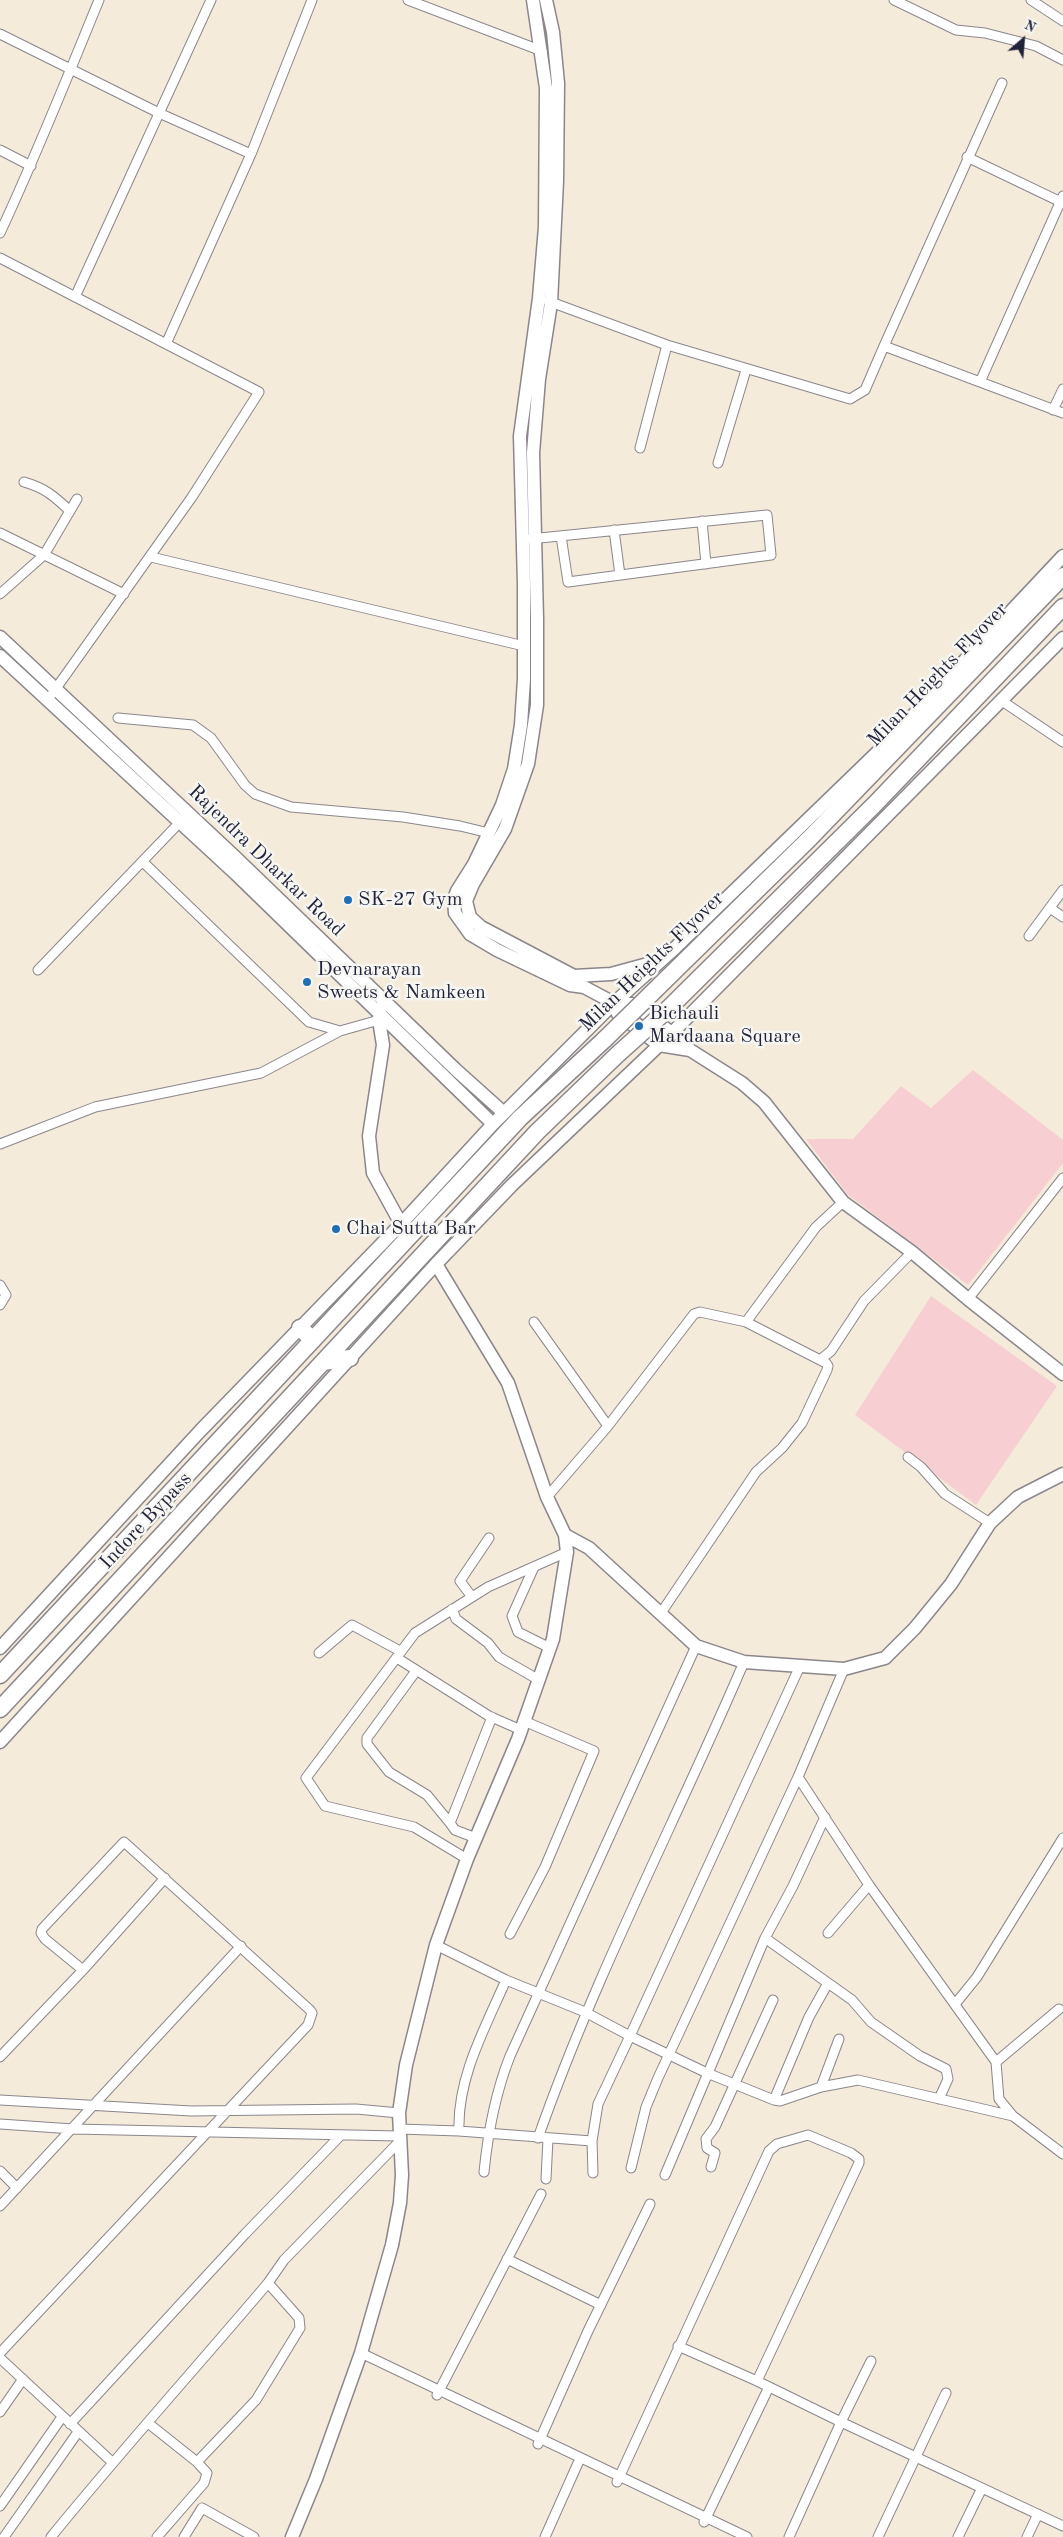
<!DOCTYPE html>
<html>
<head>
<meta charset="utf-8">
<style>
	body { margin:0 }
	#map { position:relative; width:1063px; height:2537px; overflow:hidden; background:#f4ebdb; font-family:"Old Standard TT",serif }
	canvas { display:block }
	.north { position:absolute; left:998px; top:15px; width:50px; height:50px; -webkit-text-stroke:4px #f6f6f2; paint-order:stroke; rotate:27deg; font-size:14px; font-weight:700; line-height:20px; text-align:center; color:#22223b }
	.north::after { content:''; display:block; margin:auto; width:18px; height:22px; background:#22223b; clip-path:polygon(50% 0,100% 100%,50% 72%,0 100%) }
</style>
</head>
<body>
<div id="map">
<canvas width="1063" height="2537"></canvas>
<div class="north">N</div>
</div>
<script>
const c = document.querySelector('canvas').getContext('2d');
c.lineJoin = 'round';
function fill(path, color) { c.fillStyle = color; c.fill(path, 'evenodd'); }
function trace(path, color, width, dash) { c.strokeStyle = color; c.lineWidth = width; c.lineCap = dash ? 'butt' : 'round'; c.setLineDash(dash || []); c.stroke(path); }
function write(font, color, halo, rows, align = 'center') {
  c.font = font + ' "Old Standard TT",serif'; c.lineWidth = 5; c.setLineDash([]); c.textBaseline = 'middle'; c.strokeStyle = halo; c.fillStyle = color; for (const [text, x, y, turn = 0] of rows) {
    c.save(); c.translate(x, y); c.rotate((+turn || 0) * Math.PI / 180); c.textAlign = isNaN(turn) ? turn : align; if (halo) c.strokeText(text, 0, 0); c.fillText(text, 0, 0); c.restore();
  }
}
const built = new Path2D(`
	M973,1070L1063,1140V1163L968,1285L847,1194L806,1139H853L901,1086L931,1108Z
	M931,1296L1057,1386L976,1505L855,1415Z`);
const street = new Path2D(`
	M408,0L542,51
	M894,0L956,30L985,33L1036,46L1063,60
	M1031,0L1063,21
	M0,34L159,113L251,154
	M0,150L31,166
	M967,157L1063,203
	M0,233C36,156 67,78 99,0
	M0,258L259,392L192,497L52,694
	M75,297L211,0
	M548,301L667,345L850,399L865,390L884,346L1063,413
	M166,344L251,154L312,0
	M884,346L1002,83
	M980,382L1063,196
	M1053,410L1063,389
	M640,448L667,345
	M718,463L746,370
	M24,482C45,488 54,496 70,511
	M702,521L706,564
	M614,530L620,575
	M0,533L124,594
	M530,539L767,515L771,555L568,582L561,536
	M151,557L524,646
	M0,594L44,555L77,499
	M1002,701L1063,742
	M118,718L193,725L211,738L245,785L255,794L291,807L403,817L460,826L489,833
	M143,862L309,1022L340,1031
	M1050,908L1063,917
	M1029,936L1063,890
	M38,970L183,819
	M0,1144L95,1107L261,1073L340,1031L379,1020
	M0,1285L6,1295L0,1305
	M968,1299L1063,1178
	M534,1322L608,1426
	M746,1322L816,1227L843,1202
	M820,1360L831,1351L864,1301L912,1252
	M908,1457L921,1467L945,1494L990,1523
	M547,1497L608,1426L694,1314L700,1312L746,1322L826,1363L828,1366L827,1370L802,1423L782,1448L756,1472L661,1613
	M534,1567L512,1616L518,1632L550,1648
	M472,1597L460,1581L489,1538
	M452,1609L456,1619L488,1643L499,1657L539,1680
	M319,1653L352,1625L400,1651
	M397,1658L489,1716L521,1730
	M844,1669L798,1777L869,1885L996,2062L999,2099L1013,2116L1063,2154
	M416,1671L367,1738V1744L389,1772L427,1795L450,1823L492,1717
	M450,1823L455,1830L476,1838
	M467,1859L414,1827L325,1806L306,1778L415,1633L488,1587L567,1552
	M828,1933L869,1885
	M510,1934L545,1867L594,1751L524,1721
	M765,1938L828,1983L809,2017L774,2100
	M436,1945L506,1980L585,2012L630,2036L800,1666
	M828,1983L852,2000L871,2022L920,2056L946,2069L948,2079L939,2099
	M956,2003L977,1977L1063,1838
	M0,2057L83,1970L165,1878
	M996,2062L1059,2009
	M821,2087L839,2039
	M0,2100L191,2111L356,2109L399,2113
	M0,2124L73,2129L398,2136
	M399,2129L459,2131C457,2078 485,2028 506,1980
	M459,2131L592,2141L598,2104L630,2036L707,2073L774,2100L780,2101L821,2087L858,2080L1013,2116
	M538,2138C595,1975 676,1821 744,1662
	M592,2141L593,2173
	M711,2167L715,2153L707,2148L706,2139L715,2127L773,2000
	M631,2168L646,2107L658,2078L798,1777
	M0,2171L17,2188
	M484,2172C488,2132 495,2094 510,2056L696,1646
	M665,2175L765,1938L793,1886L825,1817
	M546,2179L548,2139
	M0,2206L241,1946
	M507,2259L601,2305
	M678,2346L757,2381
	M0,2353L308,2025L312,2013L310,2010L124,1842L42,1929L41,1933L45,1939L83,1970
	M361,2353L747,2537
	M0,2358L112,2462
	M871,2361L841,2422L1063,2526
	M437,2395L541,2194
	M0,2412L23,2379
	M148,2423L197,2462L207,2473L204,2483L157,2537
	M70,2424L245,2234L341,2135
	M538,2444L588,2331L650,2204
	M197,2462L256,2400L300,2328L299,2318L268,2283
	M617,2482L769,2151L777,2144L808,2135L851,2153L859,2159V2163L757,2381L841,2422L789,2537
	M0,2506L62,2417
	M704,2522L769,2387
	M4,2537L78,2432
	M51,2537C121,2451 196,2368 268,2283L284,2260L399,2142
	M184,2537L202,2508L254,2537
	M545,2537L578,2463
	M878,2537L946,2393
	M958,2537L982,2488
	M1027,2537L1038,2514`);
const secondary = new Path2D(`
	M533,0L546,88L545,227L539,298L520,436L524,584V679L521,725L514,769L502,805L474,864L457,891L454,899L455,913L470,934L497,950L570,985L584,987L614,1003L632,1004L672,1033L690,1050L742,1083L764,1102L843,1202L912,1252L968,1299L1063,1374
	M546,0L553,32L558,83L557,181L551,303L539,379L533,453L537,619V705L528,764L505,829L473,884L466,901L470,917L481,927L574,976L584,987
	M0,637L235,857L455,1069L504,1113
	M0,656L236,874L493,1124
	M574,976L611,974L655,962
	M614,1003L618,1014L659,1045L690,1050
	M380,1008L379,1020L383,1045L369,1136L373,1173L401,1224
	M565,1535L589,1548L696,1646L744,1662L844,1669L885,1658L915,1628L951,1584L990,1523L1018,1497L1063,1474
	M0,1648L201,1430L401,1224L493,1124L614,1003L675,948L889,741L1063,556
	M0,1742L436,1264L512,1185L672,1033L1063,638
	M292,2537L316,2479L361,2353L392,2245L400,2203L402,2175L399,2113L406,2065L436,1945L467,1859L518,1739L553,1639L567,1552L565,1535L547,1497L508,1383L436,1264`);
const highway = new Path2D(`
	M650,995L810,838L1063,576
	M666,1011L875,804L1063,607
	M300,1328L313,1340
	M323,1362L350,1358
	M0,1675L520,1118L605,1039
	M0,1709L537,1132L618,1054`);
const highwayBridge = new Path2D(`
	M605,1039L650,995
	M618,1054L666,1011`);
const markers = [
	[348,900,5,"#1f6fb2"],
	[307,982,5,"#1f6fb2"],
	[639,1026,5,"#1f6fb2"],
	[336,1229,5,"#1f6fb2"]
];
const streetNames = [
	["Milan Heights Flyover",938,675,-46],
	["Rajendra Dharkar Road",266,861,44],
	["Milan Heights Flyover",652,962,-44],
	["Indore Bypass",146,1521,-47]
];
const poiNames = [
	["SK-27 Gym",358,900],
	["Devnarayan",317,970],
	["Sweets & Namkeen",317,993],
	["Bichauli",649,1014],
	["Mardaana Square",649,1037],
	["Chai Sutta Bar",346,1229]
];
fill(built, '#f7cfd2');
trace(street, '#8b868b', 11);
trace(secondary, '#8b868b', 15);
trace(highway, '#8b868b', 19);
trace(street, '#fff', 9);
trace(secondary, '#fff', 12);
trace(highway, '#fff', 16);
trace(highwayBridge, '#8b868b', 19, []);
trace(highwayBridge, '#fff', 16);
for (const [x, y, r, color] of markers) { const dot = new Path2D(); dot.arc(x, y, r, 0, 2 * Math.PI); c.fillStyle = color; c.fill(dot); trace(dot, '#f6f6f2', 2); }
write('20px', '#22223b', '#f6f6f2', streetNames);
write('20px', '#22223b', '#f6f6f2', poiNames, 'left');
</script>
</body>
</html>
